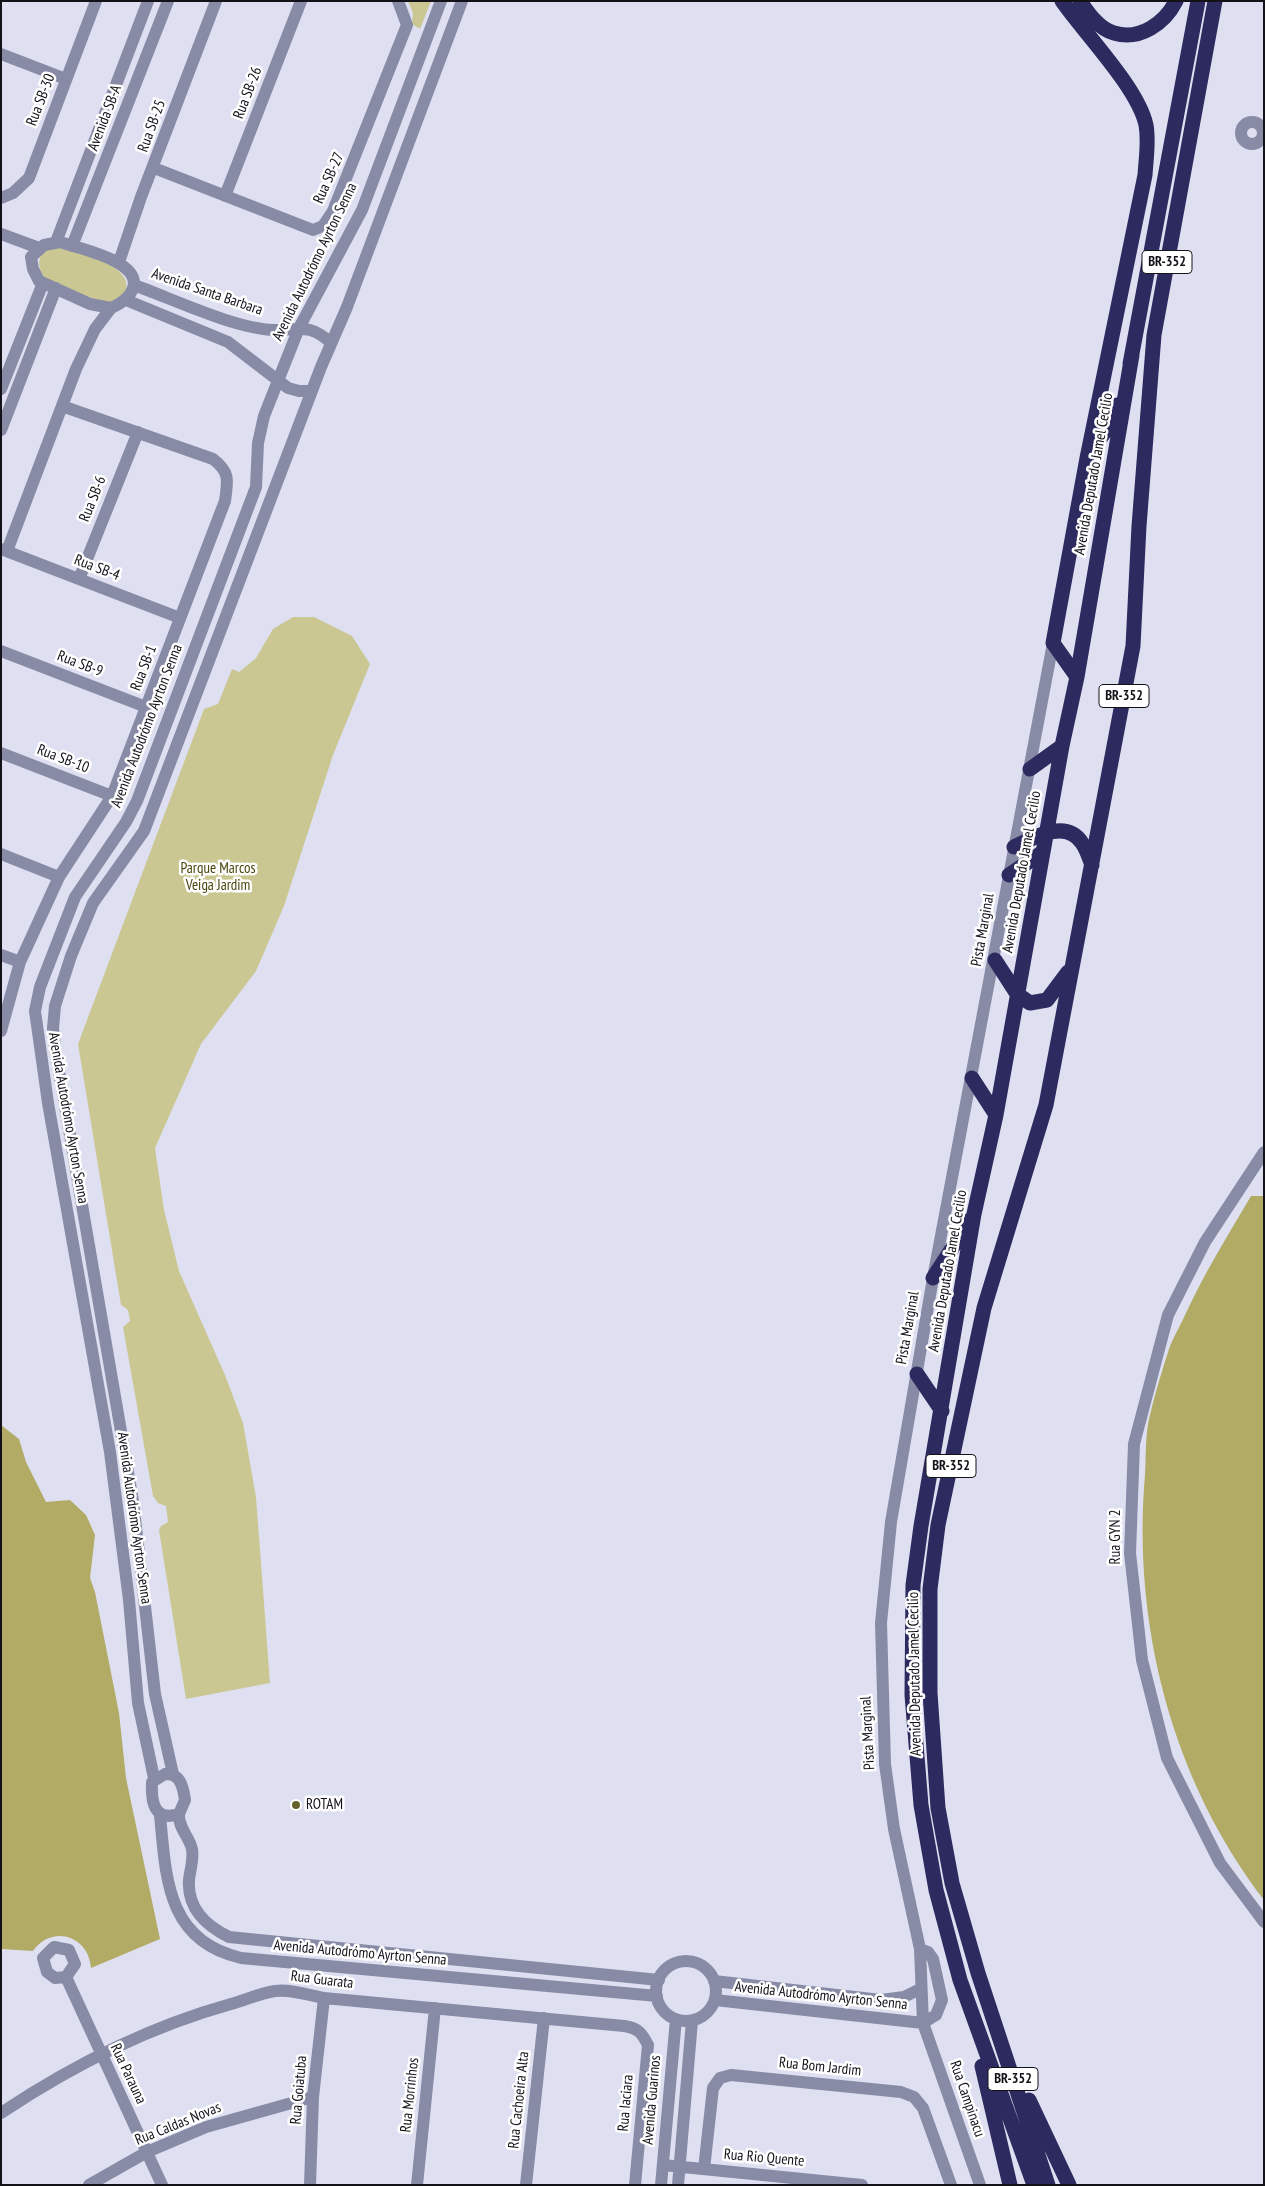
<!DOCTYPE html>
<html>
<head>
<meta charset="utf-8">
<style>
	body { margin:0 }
	#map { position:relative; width:1265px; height:2186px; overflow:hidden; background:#dee0f1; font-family:"PT Sans Narrow",sans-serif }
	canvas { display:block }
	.frame { position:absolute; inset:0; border:2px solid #121218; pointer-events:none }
</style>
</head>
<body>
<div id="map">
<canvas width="1265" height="2186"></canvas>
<div class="frame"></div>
</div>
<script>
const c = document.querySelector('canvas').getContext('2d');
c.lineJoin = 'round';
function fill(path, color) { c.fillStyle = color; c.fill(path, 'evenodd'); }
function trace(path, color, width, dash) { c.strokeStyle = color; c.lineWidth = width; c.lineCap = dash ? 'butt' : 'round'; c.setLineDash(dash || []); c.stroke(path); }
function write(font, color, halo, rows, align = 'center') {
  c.font = font + ' "PT Sans Narrow",sans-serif'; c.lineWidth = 5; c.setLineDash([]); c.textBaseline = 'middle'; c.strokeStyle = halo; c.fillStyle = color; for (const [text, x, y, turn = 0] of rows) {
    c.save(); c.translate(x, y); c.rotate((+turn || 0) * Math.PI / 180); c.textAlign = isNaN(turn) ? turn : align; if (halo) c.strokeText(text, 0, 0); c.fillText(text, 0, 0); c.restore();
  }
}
const green = new Path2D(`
	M408,1H431L420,29L412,24L413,13Z
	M57,246C77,253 137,264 125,293L111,302H102L45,280C39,269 36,261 44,250Z
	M293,617H314L352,636L370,664L333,755L284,906L256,971L201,1044L155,1148L164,1210L179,1271L225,1375L243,1423L256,1497L270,1683L186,1699L159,1530L161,1526L168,1522L166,1506L158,1503L153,1496L123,1327L130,1321L128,1310L121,1305L78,1044L204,709L218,704L232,669L239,672L256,658L273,629Z`);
const forest = new Path2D(`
	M1251,1196H1264V1900C1172,1780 1132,1625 1145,1475C1146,1456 1145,1434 1150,1415C1155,1393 1162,1371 1169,1349C1173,1338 1180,1326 1185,1315C1204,1274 1228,1235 1251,1196Z
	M1,1425L19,1439L26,1462L46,1502L70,1500L86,1515L95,1535L90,1578L95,1592L119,1713L126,1778L160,1939L91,1968C89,1936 52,1924 33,1951L1,1949Z`);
const minor = new Path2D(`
	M1,54L66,79
	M1241 133a11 11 0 1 1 22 0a11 11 0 1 1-22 0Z
	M154,168L313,230L323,226L333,211L407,25L398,1
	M225,196L301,1
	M1,198L13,193L29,178L96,1
	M1,234L39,248
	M56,242L148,1
	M60,242C78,248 142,261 133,288C130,298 120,304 111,308L90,304L39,281L33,269L31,257L44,245Z
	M72,246L168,1
	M119,262L141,197L216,1
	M134,285C173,299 235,329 274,330C300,330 310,323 331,343
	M126,300L228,342L288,388L299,391H312
	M1,389L43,283
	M1,430L56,288
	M1,549L180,618
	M7,551L76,369L95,329L111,308
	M79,579L138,432
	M1,651L146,707
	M1,753L112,796
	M1,854L59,877
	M1,955L20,962
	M1,1031L20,962L59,877L112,796L225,501C228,480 230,472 213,459L62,406
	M1264,1152L1205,1242L1168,1315L1134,1444L1130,1553L1142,1660L1167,1758L1220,1863L1264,1922
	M165,1774C180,1773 183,1786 185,1800L179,1814C154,1822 151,1802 152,1782Z
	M173,1774L155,1694L133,1501L55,1048L53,1028L55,1006L71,956L93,903L144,831L321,367L347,307L462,1
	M154,1778L138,1703L129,1600L110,1452L48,1103L35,1011L40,987L75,897L126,822L137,801L256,487L258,443L264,416L299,328L362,210L441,1
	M179,1814C178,1828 189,1836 192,1849C194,1860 190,1870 189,1880C187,1908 206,1926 229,1937L659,1980
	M160,1815C166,1879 167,1941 241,1958L657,1996
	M54,1947L69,1950L75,1964L66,1977L55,1978L47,1972L43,1958Z
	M920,1949L928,1952L933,1959L942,2000L936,2015L923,2023
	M656 1991a30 30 0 1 1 60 0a30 30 0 1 1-60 0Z
	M66,1977L162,2185
	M714,1981L881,2000L904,1997L920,1989
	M715,2000L923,2023
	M1,2113C73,2065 148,2027 231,2004C245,2000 261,1993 275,1991C291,1989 309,1995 324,1998L624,2026C638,2028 642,2033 648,2045L635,2185
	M663,2165L862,2185
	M704,2169L713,2088L720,2078L731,2075L901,2092L914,2097L923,2108L951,2185
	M89,2185L147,2152L206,2127L313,2097
	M310,2185L313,2097L324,1998
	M417,2185L435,2008
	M526,2185L544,2018
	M661,2185L676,2019
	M678,2185L692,2021
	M980,2185L923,2023L920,1949L894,1829L885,1764L881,1623L891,1522L933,1278L1053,643`);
const highway = new Path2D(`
	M1062,1C1085,34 1138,88 1146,125C1149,141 1146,159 1145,175L1087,458L1053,643L1077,677
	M1080,1C1088,13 1099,29 1114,33C1140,41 1165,23 1176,1
	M1130,364L1198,1
	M1090,452L1107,429L1117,405
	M1030,769L1062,746
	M1014,847C1033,838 1066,818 1082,843C1087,850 1089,858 1092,865
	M1009,875L1043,852
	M995,960L1017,994L1030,1003L1047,1000L1068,972
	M972,1078L996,1115
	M933,1278L971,1219
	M917,1374L942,1411
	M982,2066L1010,2185
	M1029,2100L1069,2185
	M1034,2185L960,1980L936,1890L921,1805L912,1695L913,1585L921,1526L974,1214L996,1115L1062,746L1077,677L1132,355
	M1048,2185L978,1973L952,1883L938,1808L930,1693V1589L938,1525L984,1308L1046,1105L1133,646L1139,526L1154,335L1215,1`);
const markers = [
	[296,1805,5,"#65602d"]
];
const shields = [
	[1167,262,50],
	[1124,696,50],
	[951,1466,50],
	[1013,2079,50]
];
const shieldNames = [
	["BR-352",1167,262],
	["BR-352",1124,696],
	["BR-352",951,1466],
	["BR-352",1013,2079]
];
const streetNames = [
	["Rua SB-26",248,93,-69],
	["Rua SB-30",41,100,-69],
	["Avenida SB-A",105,118,-69],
	["Rua SB-25",152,126,-70],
	["Rua SB-27",329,178,-66],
	["Avenida Autodrómo Ayrton Senna",315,262,-64],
	["Avenida Santa Barbara",207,292,19],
	["Avenida Deputado Jamel Cecilio",1094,474,-80],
	["Rua SB-6",93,499,-68],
	["Rua SB-4",97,568,21],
	["Rua SB-9",80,664,21],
	["Rua SB-1",144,668,-69],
	["Avenida Autodrómo Ayrton Senna",147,726,-69],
	["Rua SB-10",63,759,21],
	["Avenida Deputado Jamel Cecilio",1022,872,-80],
	["Pista Marginal",983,930,-80],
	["Avenida Autodrómo Ayrton Senna",68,1118,80],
	["Avenida Deputado Jamel Cecilio",948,1271,-80],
	["Pista Marginal",908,1328,-80],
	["Avenida Autodrómo Ayrton Senna",134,1518,82],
	["Rua GYN 2",1116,1537,-90],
	["Avenida Deputado Jamel Cecilio",915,1674,-91],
	["Pista Marginal",868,1733,-93],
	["Avenida Autodrómo Ayrton Senna",360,1953,5],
	["Rua Guarata",322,1980,7],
	["Avenida Autodrómo Ayrton Senna",821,1996,6],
	["Rua Bom Jardim",820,2067,6],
	["Rua Parauna",128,2074,65],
	["Rua Goiatuba",299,2090,-85],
	["Rua Morrinhos",410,2095,-84],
	["Rua Campinacu",967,2099,71],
	["Rua Cachoeira Alta",519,2100,-84],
	["Avenida Guarinos",652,2100,-85],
	["Rua Iaciara",626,2103,-85],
	["Rua Caldas Novas",178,2124,-22],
	["Rua Rio Quente",764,2158,5]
];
const parkNames = [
	["Parque Marcos",218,869],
	["Veiga Jardim",218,886]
];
const poiNames = [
	["ROTAM",306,1805]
];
fill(green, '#cbc793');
fill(forest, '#b2ab66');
trace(minor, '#888ba6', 12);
trace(highway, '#2c2a5f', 15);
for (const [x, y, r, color] of markers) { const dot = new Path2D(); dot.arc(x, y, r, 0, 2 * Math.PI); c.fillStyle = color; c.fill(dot); trace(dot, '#fff', 2); }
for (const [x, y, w] of shields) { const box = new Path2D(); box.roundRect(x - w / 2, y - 11.5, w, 23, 4); c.fillStyle = '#fff'; c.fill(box); trace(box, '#121218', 1); }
write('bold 14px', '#121218', null, shieldNames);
write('15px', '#121218', '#fff', streetNames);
write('15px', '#4b460f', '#fff', parkNames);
write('15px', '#121218', '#fff', poiNames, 'left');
</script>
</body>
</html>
